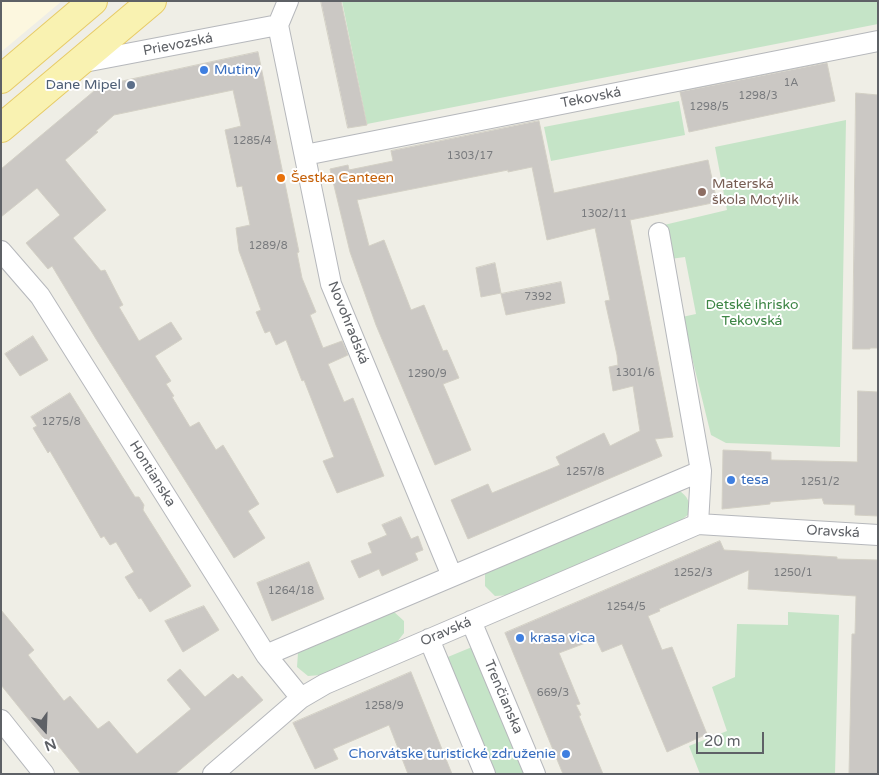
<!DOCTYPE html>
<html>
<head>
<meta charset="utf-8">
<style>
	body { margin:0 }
	#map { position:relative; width:879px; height:775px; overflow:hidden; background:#efeee6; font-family:"Varela Round",sans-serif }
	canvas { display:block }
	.frame { position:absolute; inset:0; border:2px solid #5e6166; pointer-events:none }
	.north { position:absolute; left:20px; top:705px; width:50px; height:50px; -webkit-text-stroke:4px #fff; paint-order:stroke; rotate:160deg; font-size:14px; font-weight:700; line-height:20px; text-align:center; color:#5e6166 }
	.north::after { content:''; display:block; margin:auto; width:18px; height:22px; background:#5e6166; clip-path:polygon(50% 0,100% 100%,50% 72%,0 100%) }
	.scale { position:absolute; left:696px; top:732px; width:68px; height:22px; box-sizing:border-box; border:2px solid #5e6166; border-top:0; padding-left:6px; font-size:15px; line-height:18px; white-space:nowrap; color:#5e6166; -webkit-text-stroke:4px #fff; paint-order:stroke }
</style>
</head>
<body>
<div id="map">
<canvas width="879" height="775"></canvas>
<div class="frame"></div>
<div class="north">N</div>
<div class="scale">20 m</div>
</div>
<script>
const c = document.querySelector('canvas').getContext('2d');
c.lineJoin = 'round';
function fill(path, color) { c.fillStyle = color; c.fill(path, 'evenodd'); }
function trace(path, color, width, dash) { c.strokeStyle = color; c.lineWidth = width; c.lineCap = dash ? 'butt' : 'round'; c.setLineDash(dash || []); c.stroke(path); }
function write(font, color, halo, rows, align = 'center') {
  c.font = font + ' "Varela Round",sans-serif'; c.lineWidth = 4; c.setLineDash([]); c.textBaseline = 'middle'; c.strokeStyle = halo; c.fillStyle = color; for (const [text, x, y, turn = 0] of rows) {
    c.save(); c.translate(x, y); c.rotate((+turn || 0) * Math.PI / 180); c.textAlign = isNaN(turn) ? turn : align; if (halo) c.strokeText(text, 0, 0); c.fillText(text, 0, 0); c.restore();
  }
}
const commercial = new Path2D(`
	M1,1H62L1,52Z`);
const green = new Path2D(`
	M342,1H878V24L367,124Z
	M679,101L685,135L551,161L544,127Z
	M846,120L840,447L726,443L711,435L682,317L696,314L685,257L670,259L664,225L727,210L715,147Z
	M678,490C688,496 691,503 689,514L679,522L510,595L495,596L485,586V574L494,565Z
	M393,611L404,621V633L397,642L321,675L308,676L297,667L298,653L308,644Z
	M788,612L839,615L835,774H700L689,746L727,731L712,687L735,677L737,624L788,625Z
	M472,647L526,774H489L443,659Z`);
const building = new Path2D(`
	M321,1H341L367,125L348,128Z
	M258,52L299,252L297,253L302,278L316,312L310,315L323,348L342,341L348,355L328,364L344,402L353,398L384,476L337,493L323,461L334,457L304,380L302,381L286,340L276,345L270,331L265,333L256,312L261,310L239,251L236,228L250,225L242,186L237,187L225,130L241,126L233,90L114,115L96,131L98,132L65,160L106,210L73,238L101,271L105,270L123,305L119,307L139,341L171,322L182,339L155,356L171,381L166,384L174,396L172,397L190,427L199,422L216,450L223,445L259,504L248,511L265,538L234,558L96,339L52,266L48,269L26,243L60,215L37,188L1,217V169L100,86Z
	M827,63L835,101L689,132L680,92Z
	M856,93L878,95V348H870V349H853Z
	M539,121L554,193L708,160L717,202L630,220L673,437L655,439L662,456L468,539L451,500L488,484L492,493L560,465L556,457L604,433L610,446L640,431L633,386L613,391L609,367L618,365L617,355L605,301L610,300L595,228L547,240L532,167L508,172V170L357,200L369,246L384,240L411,310L424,305L443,351L447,350L459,378L443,384L471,450L435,465L376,325L350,252L330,169L348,165L349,170L393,161L391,151Z
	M495,263L501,293L481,297L476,268Z
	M561,282L565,303L506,315L501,294Z
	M33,336L48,360L20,376L5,354Z
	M858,391L878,392V516L855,515V505L824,504L822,498L770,502V504L722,509L723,450L771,452V460L857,462Z
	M70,393L135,497H139L144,505L143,510L191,586L150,612L141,598L139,599L125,577L134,572L116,542L110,545L104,536L101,538L50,451L48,453L33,428L37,426L31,417Z
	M401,517L411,539L418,536L423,550L415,553L418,560L382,576L379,569L359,578L351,561L372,553L368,543L387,535L382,525Z
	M720,541L724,550L837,557V559L878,560V774H849L852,634H855L856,596L748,589L749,570L659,609L660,611L648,616L662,650L672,647L707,734L667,752L622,644L602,652L596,639L559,653L580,704L576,705L581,715L579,716L603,774H563L505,633Z
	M309,562L324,599L272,621L257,583Z
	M204,606L219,630L183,652L165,621Z
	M1,610L34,650L28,655L64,701L70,696L98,729L109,721L137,754L191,709L167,680L180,669L205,697L233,674L238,679L242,676L263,700L175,774H81L56,743L51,747L1,685Z
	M411,672L452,774H408L389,725L333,749L338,759L315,769L293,723Z`);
const minor = new Path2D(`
	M288,1L278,25L331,284L452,576
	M79,63L278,25
	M305,155L878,41
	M1,251L40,296L266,655L301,698
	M698,524L878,535
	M471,621L535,774
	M429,639L485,774
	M266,655L701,471
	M1,720L44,774
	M213,774L301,698L325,684L698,524L701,471L659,233`);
const primary = new Path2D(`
	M1,79L93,1
	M1,128L152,1`);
const markers = [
	[204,70,5,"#3f7fe0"],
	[131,85,5,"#5c6f8a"],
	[281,178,5,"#e8710a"],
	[702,192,5,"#8d6e63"],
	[731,480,5,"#3f7fe0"],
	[520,638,5,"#3f7fe0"],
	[566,754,5,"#3f7fe0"]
];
const numberNames = [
	["1A",791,83],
	["1298/3",758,96],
	["1298/5",709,107],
	["1285/4",252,141],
	["1303/17",470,156],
	["1302/11",604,214],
	["1289/8",268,246],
	["7392",538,297],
	["1301/6",635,373],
	["1290/9",427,374],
	["1275/8",61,422],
	["1257/8",585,472],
	["1251/2",820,482],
	["1252/3",693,573],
	["1250/1",793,573],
	["1264/18",291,591],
	["1254/5",626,607],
	["669/3",553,693],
	["1258/9",384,706]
];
const streetNames = [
	["Prievozská",178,45,-11],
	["Tekovská",591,98,-11],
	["Novohradská",348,323,68],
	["Hontianska",152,474,58],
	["Oravská",833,532,3],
	["Oravská",446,632,-23],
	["Trenčianska",503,697,67]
];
const shopNames = [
	["Mutiny",214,70],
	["tesa",741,480],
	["krasa vica",530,638],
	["Chorvátske turistické združenie",556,754,"right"]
];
const serviceNames = [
	["Dane Mipel",121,85]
];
const foodNames = [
	["Šestka Canteen",291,178]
];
const educationNames = [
	["Materská",712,184],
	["škola Motýlik",712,200]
];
const parkNames = [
	["Detské ihrisko",752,305],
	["Tekovská",752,321]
];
fill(commercial, '#fcf7df');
fill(green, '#c5e4c7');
fill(building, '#cbc8c4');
trace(building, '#d3d0c5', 1);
trace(minor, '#b6b8bc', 22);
trace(primary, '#e7cb67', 30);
trace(minor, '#fff', 20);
trace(primary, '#f9f2b1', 28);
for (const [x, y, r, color] of markers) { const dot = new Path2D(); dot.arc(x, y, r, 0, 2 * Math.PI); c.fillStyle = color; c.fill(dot); trace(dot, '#fff', 2); }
write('11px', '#797b7e', null, numberNames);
write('14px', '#5e6166', '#fff', streetNames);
write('14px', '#366cbe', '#fff', shopNames, 'left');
write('14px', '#4e5e75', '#fff', serviceNames, 'right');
write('14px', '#c56008', '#fff', foodNames, 'left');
write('14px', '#785e54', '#fff', educationNames, 'left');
write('14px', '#3d8545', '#fff', parkNames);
</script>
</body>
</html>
